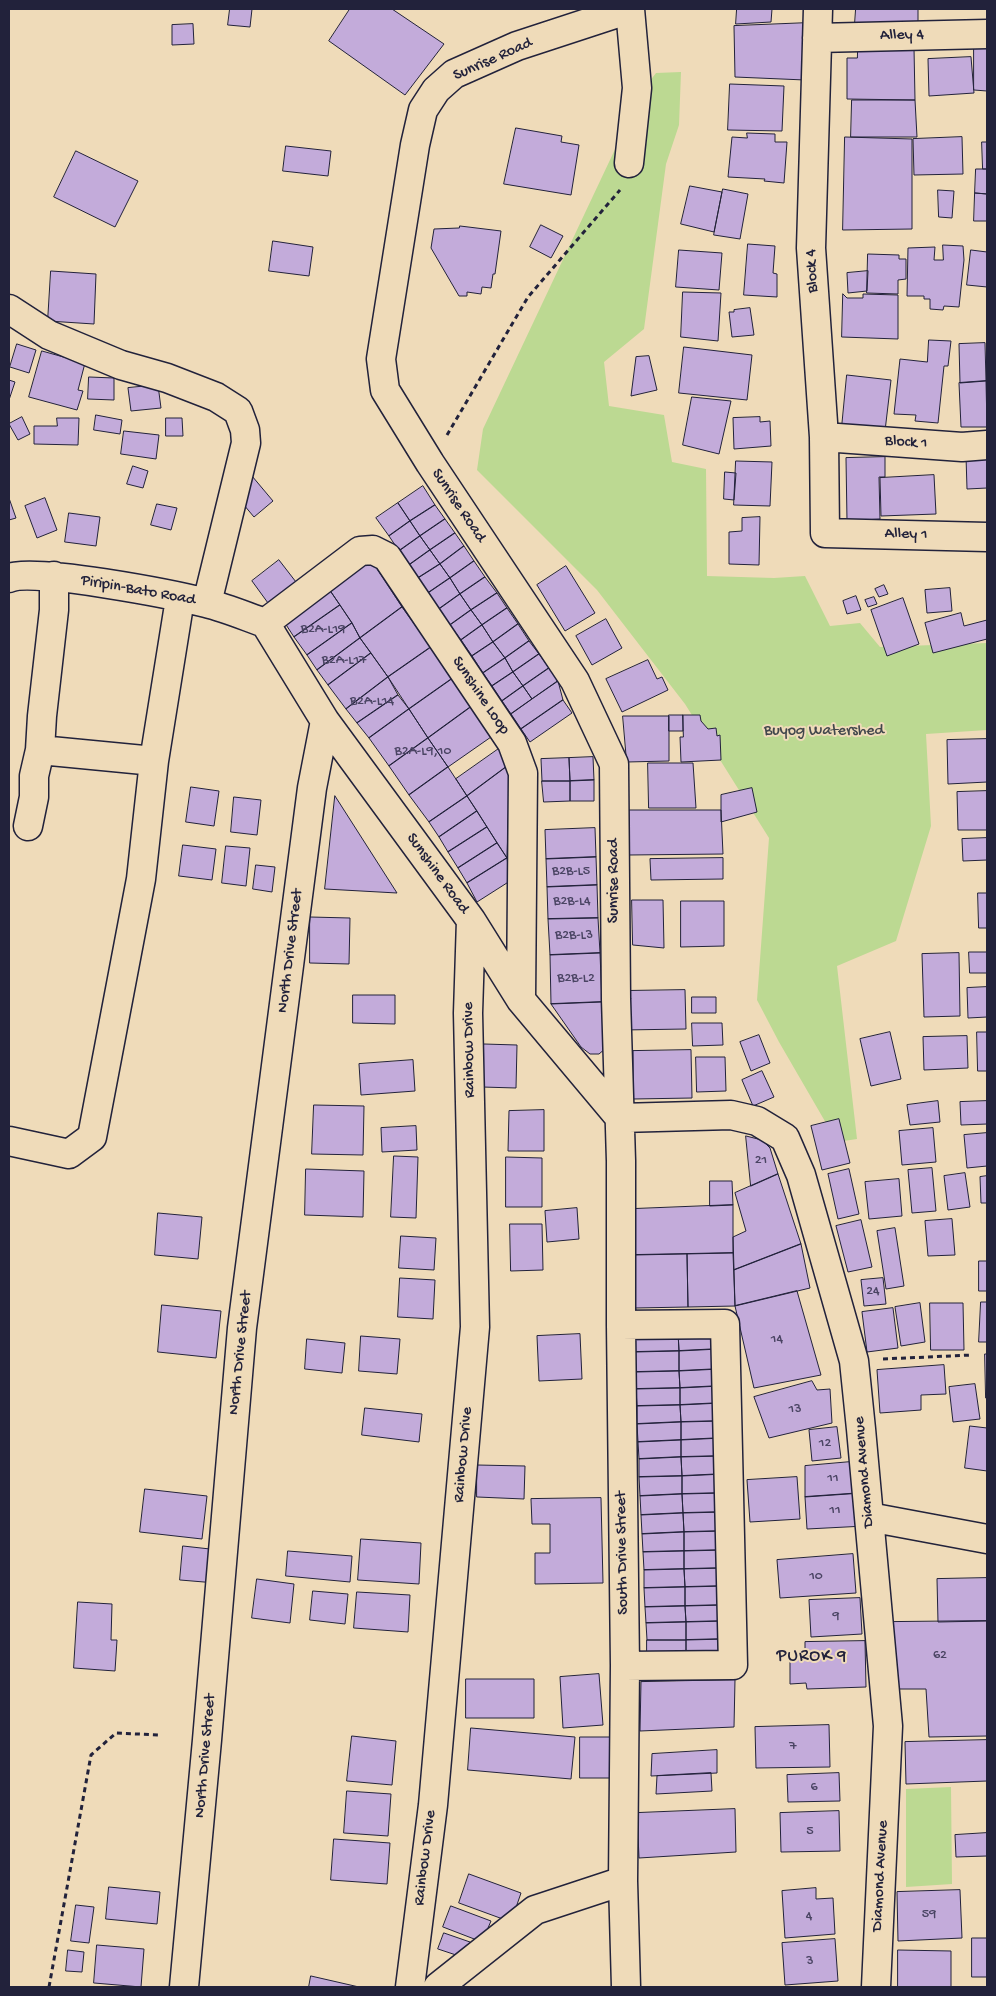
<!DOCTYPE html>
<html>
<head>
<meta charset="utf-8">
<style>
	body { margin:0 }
	#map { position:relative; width:996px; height:1996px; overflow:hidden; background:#efdbb9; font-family:"Gochi Hand",sans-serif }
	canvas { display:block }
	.frame { position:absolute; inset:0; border:10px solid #22223b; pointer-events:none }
</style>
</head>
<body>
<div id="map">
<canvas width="996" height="1996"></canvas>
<div class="frame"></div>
</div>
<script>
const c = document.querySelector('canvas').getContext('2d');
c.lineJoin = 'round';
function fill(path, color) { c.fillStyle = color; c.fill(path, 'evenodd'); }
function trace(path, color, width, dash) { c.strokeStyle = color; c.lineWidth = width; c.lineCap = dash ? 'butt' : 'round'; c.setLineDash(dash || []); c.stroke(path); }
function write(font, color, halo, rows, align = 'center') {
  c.font = font + ' "Gochi Hand",sans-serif'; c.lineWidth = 4; c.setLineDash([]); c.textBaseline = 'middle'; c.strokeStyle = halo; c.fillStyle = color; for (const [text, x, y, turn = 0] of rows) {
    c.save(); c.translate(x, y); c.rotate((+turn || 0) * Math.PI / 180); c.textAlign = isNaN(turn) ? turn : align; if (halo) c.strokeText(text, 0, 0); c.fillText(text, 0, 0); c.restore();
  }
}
const green = new Path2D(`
	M681,72L679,125L666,164L644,329L604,362L609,406L664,415L672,462L706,469L707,576L774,578L805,576L830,626L860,623L880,647L987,643V730L926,734L931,826L896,941L837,966L857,1139L837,1142L779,1042L757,1000L769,838L685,704L597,590L477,470L483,429L643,90L656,73Z
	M951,1787L952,1884L906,1887V1789Z`);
const building = new Path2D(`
	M230,9H252L250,27L228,25Z
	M350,9H392L444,44L405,95L329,41Z
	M737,9H772L771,22L736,24Z
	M856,9H918V25H870L855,23Z
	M808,23L805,80L735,77L734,26Z
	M193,24L194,44L172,45V25Z
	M974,46H987V91L974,90Z
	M858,48H914L915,100L847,99V58H857Z
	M971,57L974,93L929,96L928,59Z
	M730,84L784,86L782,131L728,130Z
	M852,100H915L917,137H851Z
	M516,128L562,136L561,142L579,145L571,195L504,184Z
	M747,133L775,134V142H787L784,183L764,181L765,179L728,177L732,137L747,138Z
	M845,137L912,139V229L843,230Z
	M962,137L963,174L914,175L913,139Z
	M982,142H987V169H983Z
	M286,146L331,151L328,176L283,171Z
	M76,151L138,181L115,227L54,197Z
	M976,169H987V194L975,193Z
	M690,186L722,192L714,232L681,224Z
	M723,189L748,194L740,239L714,235Z
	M938,190L954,191L952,218L939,217Z
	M975,193L987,194V221H974Z
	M541,225L563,236L551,258L530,247Z
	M460,226L501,231L495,274H493L491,288L482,287L481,294L467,292V296H459L431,248L434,229L459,228Z
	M273,241L313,247L309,276L269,271Z
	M748,244L775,246L773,273L777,274V297L744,295Z
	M943,245L963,246L964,260L959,307L944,306L943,310L930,309V299H924V296H907L908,248L935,247L934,260H943Z
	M679,250L722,253L719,290L676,287Z
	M971,250L987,252V287L967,285Z
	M868,254L899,255V259H906V279L898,280V294L867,293Z
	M51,271L96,274L94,324L48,321Z
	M868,271L867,291L848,293L847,273Z
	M683,292L721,293L718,341L681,337Z
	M843,294L847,298H863V294L898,295V339L842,337Z
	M750,308L754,335L732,337L729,312H734V310Z
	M929,340L951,341L948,366H944L938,423L915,421L916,415L894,414L900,359L927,362Z
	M985,343L986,381L960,383L959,344Z
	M17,344L36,350L29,373L10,367Z
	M684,347L752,355L747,400L679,393Z
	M42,351L85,363L78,390L83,391L77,410L29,397Z
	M649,356L657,390L631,396L636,357Z
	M847,375L891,380L885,431L842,427Z
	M89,377L114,378V400L88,399Z
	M9,380L15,382L9,400Z
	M986,381L987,427H961L959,383Z
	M158,385L161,408L131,411L128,388Z
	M692,397L731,401L719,454L683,445Z
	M96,415L122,420L120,434L94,430Z
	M22,417L30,434L18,440L9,424Z
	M760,417V422L770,421L771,446L734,449L733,418Z
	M57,418H79L78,445L34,444V426H57Z
	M166,418H182L183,436H166Z
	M124,431L159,435L156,459L121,454Z
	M987,454V488L967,489L966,456Z
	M885,457V477H879L880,519L847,521L846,458Z
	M736,461L772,462L770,506L734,505Z
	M133,466L148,471L143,488L127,484Z
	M725,472L736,473L734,500L724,499Z
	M934,475L936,514L881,516L880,478Z
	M252,476L273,501L254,517L233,492Z
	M423,486L435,505L410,521L398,503Z
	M9,498L16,518L9,520Z
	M45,498L57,530L37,538L25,506Z
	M398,503L410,521L389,536L376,518Z
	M157,504L177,508L171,530L151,525Z
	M435,505L445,519L420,536L410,521Z
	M69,513L100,517L96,546L65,542Z
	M760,517L759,565L729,564V532L742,531V518Z
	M445,519L455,533L430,550L420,536Z
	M410,521L420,536L399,551L389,536Z
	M455,533L464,546L440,564L430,550Z
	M420,536L430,550L409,565L399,551Z
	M464,546L474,561L450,578L440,564Z
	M430,550L440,564L418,578L409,565Z
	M279,560L296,582L268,603L252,581Z
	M474,561L485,577L460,594L450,578Z
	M367,562L374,564L402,607L360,638L352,623L329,589Z
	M440,564L450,578L428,593L418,578Z
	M566,566L595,613L565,631L537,585Z
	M485,577L497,593L471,610L460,594Z
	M450,578L460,594L439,609L428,593Z
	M884,585L888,594L879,597L875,589Z
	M950,588L952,611L927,613L925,590Z
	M329,589L340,605L294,637L283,620Z
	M497,593L507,608L482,625L471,610Z
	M460,594L471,610L450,625L439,609Z
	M856,596L861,610L847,614L843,601Z
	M874,597L877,604L868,607L865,600Z
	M903,598L919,644L887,656L871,610Z
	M340,605L352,623L307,655L294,637Z
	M402,607L431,647L388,677L360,638Z
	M507,608L518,624L493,642L482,625Z
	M471,610L482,625L461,640L450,625Z
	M961,613L964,626L987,620V639L933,653L925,623Z
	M606,619L622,648L592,665L576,636Z
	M352,623L360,638L317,670L307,655Z
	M518,624L529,641L505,658L493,642Z
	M482,625L493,642L472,656L461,640Z
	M360,638L371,653L328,685L317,670Z
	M529,641L539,654L513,672L505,658Z
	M493,642L505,658L483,673L472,656Z
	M431,647L453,678L409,709L388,677Z
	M371,653L388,677L346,709L328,685Z
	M539,654L549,668L523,686L513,672Z
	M505,658L513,672L492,686L483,673Z
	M648,660L657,679L662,677L668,690L622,712L606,679Z
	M549,668L558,681L532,699L523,686Z
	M513,672L523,686L502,701L492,686Z
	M388,677L398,695L357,723L346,709Z
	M453,678L472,706L428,738L409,709Z
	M558,681L563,700L521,729L511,714Z
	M523,686L532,699L511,714L502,701Z
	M398,695L409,709L369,738L357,723Z
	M563,700L572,713L530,742L521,729Z
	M472,706L491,737L448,767L428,738Z
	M409,709L428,738L389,766L369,738Z
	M669,715H683V731H669Z
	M683,715H700L701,721L708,729L716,728L717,736L720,735L721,760L681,762L680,737H683Z
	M623,716H669V761L627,762Z
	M428,738L448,767L409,795L389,766Z
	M987,739V782L948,784L947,740Z
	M500,748L510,764L467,796L456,779Z
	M593,757L594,780L570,781L569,758Z
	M569,758L570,781H542L541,759Z
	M648,763H693L696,808H649Z
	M510,764L507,858L467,796Z
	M448,767L467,796L429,822L409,795Z
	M594,780V801H570V781Z
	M542,781H570V801L544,802Z
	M191,787L219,791L214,826L186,822Z
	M752,788L757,812L721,822V795Z
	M987,791V830H958L957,792Z
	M335,796L397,893L325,889Z
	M467,796L477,811L439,837L429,822Z
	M234,797L261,800L257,835L231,832Z
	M629,810H721L723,854L629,855Z
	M477,811L487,827L448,852L439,837Z
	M487,827L497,843L458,868L448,852Z
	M595,828L596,857L546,859L545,830Z
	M987,838V860L963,861L962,839Z
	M497,843L507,858L467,883L458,868Z
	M183,845L216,849L212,880L179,876Z
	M226,846L250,848L246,886L222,883Z
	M596,857L597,885L547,887L546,859Z
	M507,858L510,881L477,902L467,883Z
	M723,858V879L651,880L650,859Z
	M256,865L275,867L272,892L253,889Z
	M597,885L598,918L548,919L547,887Z
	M978,893H987V928H979Z
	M632,900H663L664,948L633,945Z
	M681,901H724V946L681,947Z
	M310,917L350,918L349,964L310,963Z
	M598,918L600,953L550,955L548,919Z
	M969,952H987V973H970Z
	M600,953L602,1002L551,1004L550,955Z
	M959,953L960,1016L924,1017L922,954Z
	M987,987V1017L968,1018L967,988Z
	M685,990L686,1029L623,1030L622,991Z
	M353,995H395V1024L353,1023Z
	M692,997H716V1013H692Z
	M602,1002L606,1048L599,1054H590L581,1047L551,1004Z
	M692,1023H722L723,1045L693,1046Z
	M890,1032L901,1079L871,1086L860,1039Z
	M977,1032H987V1071H978Z
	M759,1035L770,1063L751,1071L740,1042Z
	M967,1036L968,1068L924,1070L923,1037Z
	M484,1044L517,1045L516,1088L482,1087Z
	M691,1050L692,1098L633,1099V1051Z
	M696,1057H725L726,1091L697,1092Z
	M413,1060L415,1091L361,1095L359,1064Z
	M762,1071L774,1097L753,1106L742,1080Z
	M938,1101L940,1122L910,1125L907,1105Z
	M987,1101V1124L961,1125L960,1102Z
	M314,1105L364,1106L363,1155L312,1154Z
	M544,1110V1151H508L509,1111Z
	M839,1119L850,1163L822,1170L811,1126Z
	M416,1126L417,1150L382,1152L381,1128Z
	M933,1128L936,1162L902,1165L899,1131Z
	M987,1133V1166L967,1168L964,1135Z
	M746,1136L762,1140L770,1148L778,1174L751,1186Z
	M394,1156L418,1157L416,1218L391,1217Z
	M506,1157L542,1158V1207H506Z
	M932,1168L936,1211L912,1213L908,1170Z
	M306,1169L364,1171L363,1217L305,1215Z
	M849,1169L859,1214L838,1219L828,1174Z
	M965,1173L970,1207L948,1210L944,1176Z
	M778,1174L801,1244L734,1270L733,1237L746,1231L735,1193Z
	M987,1176V1203H981L980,1177Z
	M899,1179L902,1216L869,1219L865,1182Z
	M710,1181H732L733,1205L710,1206Z
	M733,1205V1253L634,1255L633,1209Z
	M577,1208L579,1239L547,1242L545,1211Z
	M158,1213L202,1217L198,1259L155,1255Z
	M952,1219L955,1255L928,1256L925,1221Z
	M861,1220L872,1267L848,1272L836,1226Z
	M510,1224H542L543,1270L511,1271Z
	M895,1228L904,1286L886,1289L877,1231Z
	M401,1236L436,1238L434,1270L399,1268Z
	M801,1244L810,1288L735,1306L734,1270Z
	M733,1253L735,1306L688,1307L687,1254Z
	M687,1254L688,1307L635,1308L634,1255Z
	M979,1261H987V1291H979Z
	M400,1278L435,1280L433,1319L398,1317Z
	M883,1278L886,1304L864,1306L861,1280Z
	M797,1291L821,1375L754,1388L735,1306Z
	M981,1302H987V1342H979Z
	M920,1303L925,1342L901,1346L895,1307Z
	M930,1303H963L964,1350H931Z
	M162,1305L221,1311L216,1358L158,1352Z
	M893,1308L898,1348L867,1352L862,1312Z
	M718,1330L719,1349L679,1351L678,1332Z
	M678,1332L679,1351L635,1352V1333Z
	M580,1334L582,1379L539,1381L537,1336Z
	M361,1336L400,1339L397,1374L359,1371Z
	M307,1339L345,1343L342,1373L305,1369Z
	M719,1349L720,1369L679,1371V1351Z
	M679,1351V1371L636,1372L635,1352Z
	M985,1354H987V1398H986Z
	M944,1365L946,1394L921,1395V1410L880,1413L877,1370Z
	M720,1369V1386L680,1388L679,1371Z
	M679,1371L680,1388L636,1389V1372Z
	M812,1381L817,1390L830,1389L832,1423L769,1438L754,1397Z
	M975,1384L980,1419L953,1422L949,1387Z
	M720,1386L721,1403L680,1405V1388Z
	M680,1388V1405L637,1406L636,1389Z
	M721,1403L722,1421L681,1422L680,1405Z
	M680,1405L681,1422L637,1424V1406Z
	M365,1408L422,1414L419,1442L362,1435Z
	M722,1421V1438L681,1440V1422Z
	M681,1422V1440L638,1442L637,1424Z
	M970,1426L987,1428V1471L965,1468Z
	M837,1427L841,1458L812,1461L809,1430Z
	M722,1438L723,1456L681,1457V1440Z
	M681,1440V1457L639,1459L638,1442Z
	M723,1456L724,1474L682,1476L681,1457Z
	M681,1457L682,1476L639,1477V1459Z
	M862,1461V1493L805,1497V1466Z
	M477,1465L525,1466L524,1499L477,1497Z
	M724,1474V1493L682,1494V1476Z
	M682,1476V1494L640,1496L639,1477Z
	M797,1477L800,1519L750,1522L747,1480Z
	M145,1489L207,1496L202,1539L140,1532Z
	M724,1493L725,1512L683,1513L682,1494Z
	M862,1493L865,1526L807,1529L805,1497Z
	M682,1494L683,1513L641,1515L640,1496Z
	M601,1498L603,1583L535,1584V1553H550V1524H532L531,1499Z
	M725,1512V1531L684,1532L683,1513Z
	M683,1513L684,1532L642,1534L641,1515Z
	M725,1531L726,1550L684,1551V1532Z
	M684,1532V1551L643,1552L642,1534Z
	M361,1539L421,1543L419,1584L358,1580Z
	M183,1546L219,1550L216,1583L180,1580Z
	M726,1550V1568L684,1569V1551Z
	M288,1551L352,1556L350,1582L286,1576Z
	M684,1551V1569L644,1570L643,1552Z
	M853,1554L856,1593L780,1598L777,1560Z
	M726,1568V1586L685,1587L684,1569Z
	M684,1569L685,1587L644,1588V1570Z
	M987,1578V1621L938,1622L937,1579Z
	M257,1579L294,1584L290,1623L252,1618Z
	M726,1586V1605L685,1606V1587Z
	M685,1587V1606L645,1607L644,1588Z
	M313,1591L348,1594L345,1624L310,1620Z
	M357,1592L410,1595L408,1632L354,1628Z
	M860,1598L862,1634L811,1637L809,1600Z
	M78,1602L112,1604L111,1640H117L115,1671L74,1668Z
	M726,1605L727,1621L686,1622L685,1606Z
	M685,1606L686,1622L646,1623L645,1607Z
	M727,1621V1639L686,1640V1622Z
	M987,1621V1736L929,1737L926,1689H894L892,1622Z
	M686,1622V1640H647L646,1623Z
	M727,1639V1657L686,1658V1640Z
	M647,1640H686V1658L647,1659Z
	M865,1641L866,1687L807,1689L806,1683L790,1684V1659L805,1658V1642Z
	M599,1674L603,1725L563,1728L560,1677Z
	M466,1679H534V1718H466Z
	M735,1680L734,1727L640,1731L641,1682Z
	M829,1725L830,1767L756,1768L755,1727Z
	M471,1728L575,1737L571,1779L468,1770Z
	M352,1736L396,1741L392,1785L347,1781Z
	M580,1737H611V1778H580Z
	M987,1740V1781L906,1784L905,1742Z
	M717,1750V1773L651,1776L652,1754Z
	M711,1773L712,1791L656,1794L657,1776Z
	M839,1773L840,1801L788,1802L787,1775Z
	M347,1791L391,1794L388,1836L344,1833Z
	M735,1809L736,1852L639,1858L637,1813Z
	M839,1811L840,1851L781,1852L780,1813Z
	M987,1833V1856L956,1857L955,1835Z
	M334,1839L390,1843L387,1884L331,1880Z
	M469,1874L521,1893L511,1922L459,1903Z
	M109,1887L160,1892L157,1924L106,1919Z
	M816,1888V1899L833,1898L835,1934L785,1938L782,1891Z
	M960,1890L962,1938L898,1941L897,1892Z
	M76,1905L94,1907L89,1943L71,1941Z
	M451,1906L491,1921L482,1942L443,1927Z
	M444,1933L470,1942L465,1958L438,1949Z
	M972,1938H987V1977H972Z
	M835,1939L838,1981L785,1985L782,1943Z
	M97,1945L144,1949L141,1987L94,1983Z
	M68,1950L84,1952L82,1972L66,1971Z
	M898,1950L951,1951V1987H898Z
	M311,1976L359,1987H309Z`);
const path = new Path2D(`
	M447,435L528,297L620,190
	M883,1359L972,1355
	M49,1987L91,1755L116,1733L159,1735`);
const minor = new Path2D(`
	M818,9L811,248L824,437L825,533L987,537
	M817,38L987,34
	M629,163L637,88L630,9
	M9,309L49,335L121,365L167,378L216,397L238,411L245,430L246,443L207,603
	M824,437L962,447L987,445
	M9,578C33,567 175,595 206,603C226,608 245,616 265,623
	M265,623L360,551L373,550L387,557L512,743L523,773L521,1000
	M265,623L325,721L471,920L521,1000L620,1118
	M40,750L154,761
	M28,826L34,797V776L40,750L42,716L54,610V576
	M620,1118L731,1115L757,1121L785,1138L801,1175L854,1361L861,1429L888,1726L876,1987
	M9,1141L69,1154L92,1137L141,879L154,761L179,605L176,596
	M621,1325L725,1324L733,1665L625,1666
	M869,1517L987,1539
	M184,1987L207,1740L242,1328L312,788L325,721
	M410,1987L433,1805L475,1327L468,1013L471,920
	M438,1987L535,1910L623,1881
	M626,1987L623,1881L625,1666L621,1325V1161L616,999L614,764L575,681L430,463L385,390L381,359L415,145L423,110L436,90L454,74L517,46L630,9`);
const numberNames = [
	["B2A-L19",323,630],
	["B2A-L17",344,661],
	["B2A-L14",372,702],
	["B2A-L9,10",423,752],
	["B2B-L5",571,872],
	["B2B-L4",572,902],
	["B2B-L3",574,936],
	["B2B-L2",576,979],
	["21",761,1161],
	["24",873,1292],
	["14",777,1340],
	["13",795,1410],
	["12",825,1444],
	["11",833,1479],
	["11",835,1511],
	["10",816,1577],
	["9",836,1617],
	["62",940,1656],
	["7",793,1747],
	["6",814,1788],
	["5",810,1832],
	["59",929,1915],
	["4",809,1917],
	["3",810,1962]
];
const streetNames = [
	["Alley 4",902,36,-1],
	["Sunrise Road",493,60,-24],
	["Block 4",813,271,-93],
	["Block 1",906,443,4],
	["Sunrise Road",458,506,56],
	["Alley 1",906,535,2],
	["Piripin-Bato Road",138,591,10],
	["Sunshine Loop",480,696,56],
	["Sunshine Road",437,874,54],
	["Sunrise Road",615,881,-90],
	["North Drive Street",291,951,-83],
	["Rainbow Drive",470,1050,-91],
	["North Drive Street",241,1353,-84],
	["Rainbow Drive",464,1455,-85],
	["Diamond Avenue",865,1472,-95],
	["South Drive Street",623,1553,-91],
	["North Drive Street",206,1756,-85],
	["Rainbow Drive",426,1858,-83],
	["Diamond Avenue",881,1876,-87]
];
const parkNames = [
	["Buyog Watershed",824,732]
];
const neighbourhoodNames = [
	["PUROK 9",812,1657]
];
fill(green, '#bcd992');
fill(building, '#c3abda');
trace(building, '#22223b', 1);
trace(minor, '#22223b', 31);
trace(path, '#22223b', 3, [5, 4]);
trace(minor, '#efdbb9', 28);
write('14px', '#4a4463', null, numberNames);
write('16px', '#22223b', '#efdbb9', streetNames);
write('16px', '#41474c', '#efdbb9', parkNames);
c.letterSpacing = '1px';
write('18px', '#22223b', '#efdbb9', neighbourhoodNames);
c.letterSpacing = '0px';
</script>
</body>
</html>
